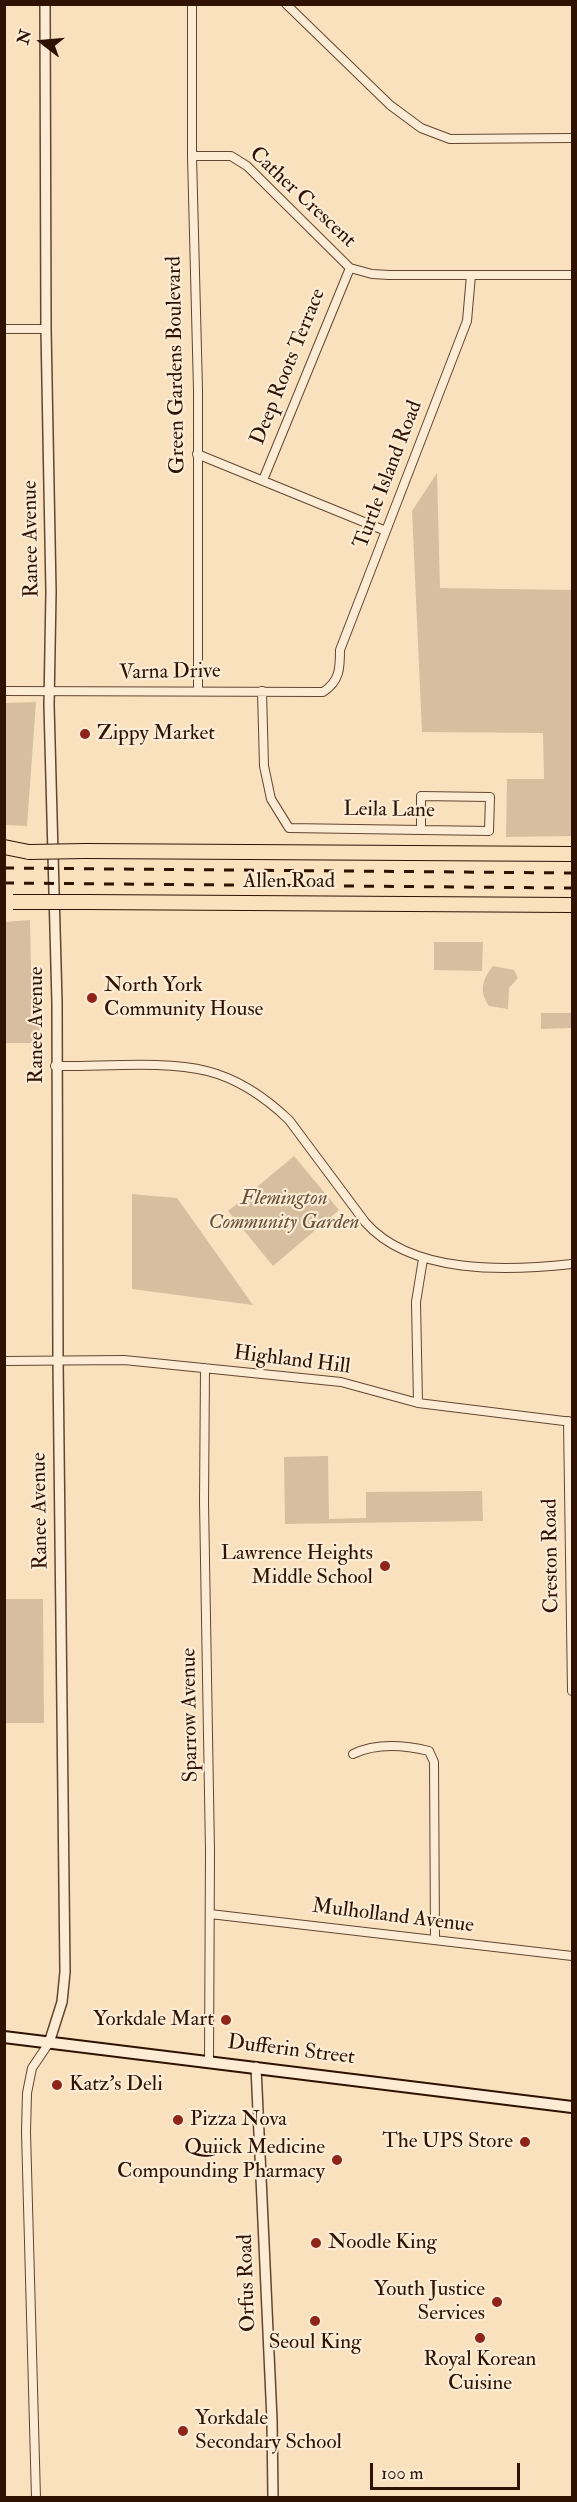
<!DOCTYPE html>
<html>
<head>
<meta charset="utf-8">
<style>
	body { margin:0 }
	#map { position:relative; width:577px; height:2502px; overflow:hidden; background:#fae1be; font-family:"IM FELL Double Pica",serif }
	canvas { display:block }
	.frame { position:absolute; inset:0; border:6px solid #2f1201; pointer-events:none }
	.north { position:absolute; left:12px; top:12px; width:60px; height:60px; -webkit-text-stroke:4px #fcecd5; paint-order:stroke; rotate:286deg; font-size:16px; font-weight:700; line-height:24px; text-align:center; color:#2f1201 }
	.north::after { content:''; display:block; margin:auto; width:21px; height:27px; background:#2f1201; clip-path:polygon(50% 0,100% 100%,50% 72%,0 100%) }
	.scale { position:absolute; left:370px; top:2463px; width:150px; height:27px; box-sizing:border-box; border:3px solid #2f1201; border-top:0; padding-left:8px; font-size:18px; line-height:21px; white-space:nowrap; color:#2f1201; -webkit-text-stroke:4px #fcecd5; paint-order:stroke }
</style>
</head>
<body>
<div id="map">
<canvas width="577" height="2502"></canvas>
<div class="frame"></div>
<div class="north">N</div>
<div class="scale">100 m</div>
</div>
<script>
const c = document.querySelector('canvas').getContext('2d');
c.lineJoin = 'round';
function fill(path, color) { c.fillStyle = color; c.fill(path, 'evenodd'); }
function trace(path, color, width, dash) { c.strokeStyle = color; c.lineWidth = width; c.lineCap = dash ? 'butt' : 'round'; c.setLineDash(dash || []); c.stroke(path); }
function write(font, color, halo, rows, align = 'center') {
  c.font = font + ' "IM FELL Double Pica",serif'; c.lineWidth = 4.5; c.setLineDash([]); c.textBaseline = 'middle'; c.strokeStyle = halo; c.fillStyle = color; for (const [text, x, y, turn = 0] of rows) {
    c.save(); c.translate(x, y); c.rotate((+turn || 0) * Math.PI / 180); c.textAlign = isNaN(turn) ? turn : align; if (halo) c.strokeText(text, 0, 0); c.fillText(text, 0, 0); c.restore();
  }
}
const green = new Path2D(`
	M437,473L440,588L572,590V836L506,837L507,779H544L543,733L422,732L412,511Z
	M36,702L27,826L5,825V703Z
	M30,920L31,970L34,976L42,1043H5V922Z
	M434,942H483L482,971L434,970Z
	M493,966L514,970L518,978L509,988L508,1009L489,1006C479,992 482,979 493,966Z
	M541,1013H571V1028L541,1029Z
	M294,1156L339,1210L273,1266L228,1211Z
	M132,1194L177,1198L253,1305L132,1289Z
	M328,1456L329,1519L366,1518V1492L482,1491L483,1521L285,1524L284,1457Z
	M4,1599H43L44,1723H5Z`);
const minor = new Path2D(`
	M192,4V156L198,390V690
	M286,4L390,105L421,128L450,139L572,138
	M192,156H231L247,166L350,268L372,274L389,275H572
	M4,329H46
	M197,454L386,531
	M263,480L350,268
	M4,691L323,692C340,681 340,668 340,650L467,321L471,275
	M262,691L264,766L271,799L289,828L489,831L490,797L421,796V830
	M55,1066C100,1067 165,1060 207,1071C239,1079 266,1098 289,1120L365,1222C411,1275 508,1271 572,1264
	M4,1361L124,1360L341,1382L418,1403L572,1422
	M205,1368L204,1502L210,1851L209,2061
	M418,1403L416,1302L423,1259
	M568,1421L572,1691
	M353,1754C376,1743 404,1745 429,1751L434,1762L435,1940
	M210,1914L572,1956
	M36,2498L26,2132L27,2093L32,2068L49,2043`);
const tertiary = new Path2D(`
	M45,4L46,329L51,592L49,705L57,1003L58,1361L65,1972L62,2002L49,2043
	M256,2067L272,2420L273,2498`);
const secondary = new Path2D(`
	M4,2037L572,2107`);
const motorway = new Path2D(`
	M4,847L29,852
	M85,851L572,854
	M84,902L572,905`);
const rail = new Path2D(`
	M4,868L572,873
	M4,883L572,888`);
const motorwayBridge = new Path2D(`
	M29,852L85,851
	M13,902H84`);
const markers = [
	[85,734,6,"#8f2418"],
	[92,998,6,"#8f2418"],
	[385,1566,6,"#8f2418"],
	[226,2020,6,"#8f2418"],
	[57,2085,6,"#8f2418"],
	[178,2120,6,"#8f2418"],
	[525,2142,6,"#8f2418"],
	[337,2160,6,"#8f2418"],
	[316,2243,6,"#8f2418"],
	[497,2302,6,"#8f2418"],
	[315,2321,6,"#8f2418"],
	[480,2338,6,"#8f2418"],
	[183,2431,6,"#8f2418"]
];
const streetNames = [
	["Cather Crescent",302,198,43],
	["Green Gardens Boulevard",177,365,-91],
	["Deep Roots Terrace",289,367,-68],
	["Turtle Island Road",389,475,-69],
	["Ranee Avenue",32,539,-91],
	["Varna Drive",170,673,-1],
	["Leila Lane",389,811,1],
	["Allen Road",289,882],
	["Ranee Avenue",37,1025,-90],
	["Highland Hill",292,1361,7],
	["Ranee Avenue",41,1511,-91],
	["Creston Road",552,1556,-91],
	["Sparrow Avenue",191,1715,-91],
	["Mulholland Avenue",393,1917,7],
	["Dufferin Street",291,2051,7],
	["Orfus Road",248,2283,-92]
];
const poiNames = [
	["Zippy Market",97,734],
	["North York",104,986],
	["Community House",104,1010],
	["Lawrence Heights",373,1554,"right"],
	["Middle School",373,1578,"right"],
	["Yorkdale Mart",214,2020,"right"],
	["Katz's Deli",69,2085],
	["Pizza Nova",190,2120],
	["The UPS Store",513,2142,"right"],
	["Quiick Medicine",325,2148,"right"],
	["Compounding Pharmacy",325,2172,"right"],
	["Noodle King",328,2243],
	["Youth Justice",485,2290,"right"],
	["Services",485,2314,"right"],
	["Seoul King",315,2343,"center"],
	["Royal Korean",480,2360,"center"],
	["Cuisine",480,2384,"center"],
	["Yorkdale",195,2419],
	["Secondary School",195,2443]
];
const parkNames = [
	["Flemington",284,1199],
	["Community Garden",284,1223]
];
fill(green, '#d7be9e');
trace(minor, '#624630', 10);
trace(tertiary, '#624630', 12);
trace(secondary, '#2f1201', 14);
trace(motorway, '#2f1201', 16);
trace(minor, '#fcecd5', 8);
trace(tertiary, '#fcecd5', 9);
trace(secondary, '#fcecd5', 10);
trace(motorway, '#fae1be', 14);
trace(rail, '#2f1201', 3, [10, 10]);
trace(motorwayBridge, '#2f1201', 16, []);
trace(motorwayBridge, '#fae1be', 14);
for (const [x, y, r, color] of markers) { const dot = new Path2D(); dot.arc(x, y, r, 0, 2 * Math.PI); c.fillStyle = color; c.fill(dot); trace(dot, '#fcecd5', 2); }
write('21px', '#2f1201', '#fcecd5', streetNames);
write('21px', '#2f1201', '#fcecd5', poiNames, 'left');
write('italic 21px', '#6a4e38', '#fcecd5', parkNames);
</script>
</body>
</html>
